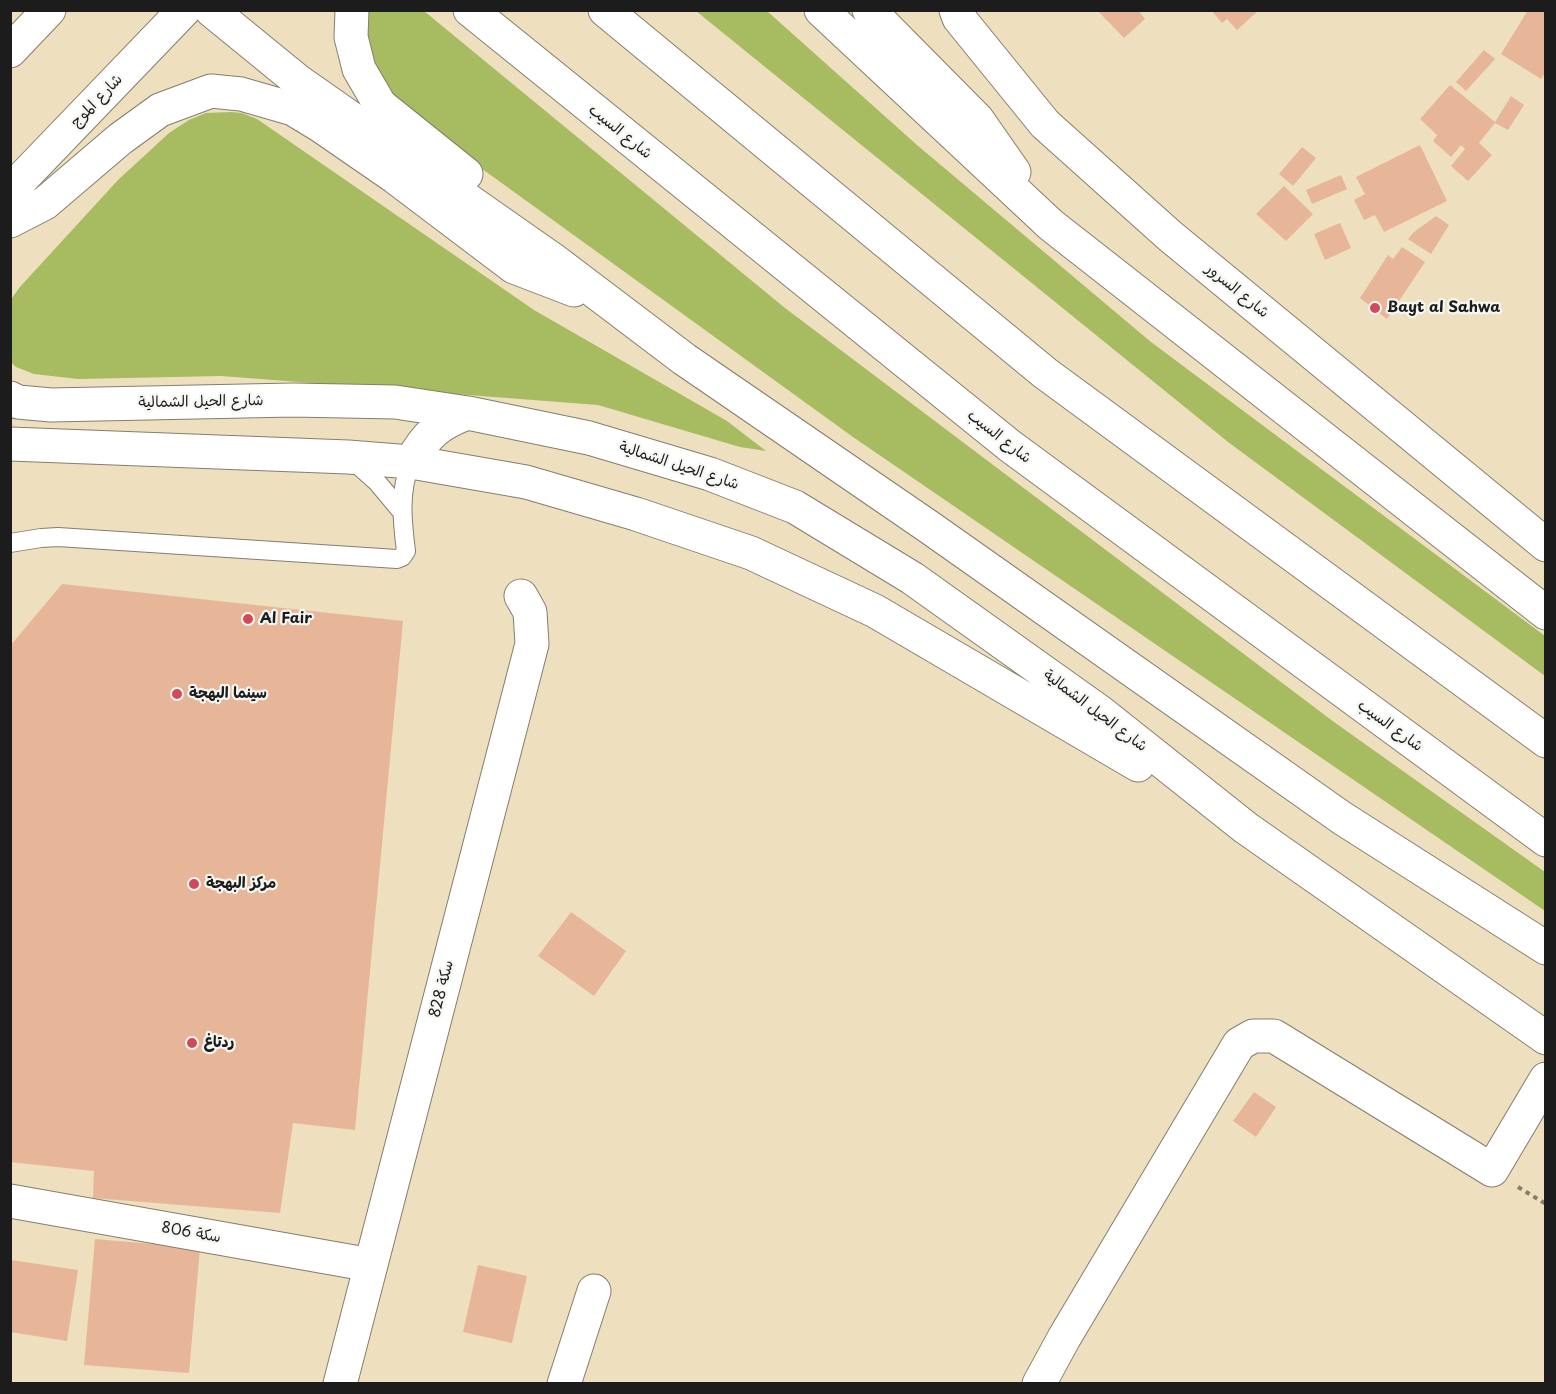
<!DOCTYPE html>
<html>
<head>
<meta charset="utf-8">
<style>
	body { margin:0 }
	#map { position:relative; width:1556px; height:1394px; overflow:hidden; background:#eedfbf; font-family:"Playpen Sans",sans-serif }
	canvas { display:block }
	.frame { position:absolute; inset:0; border:12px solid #1c1c1c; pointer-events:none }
</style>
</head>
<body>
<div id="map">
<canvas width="1556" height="1394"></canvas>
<div class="frame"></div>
</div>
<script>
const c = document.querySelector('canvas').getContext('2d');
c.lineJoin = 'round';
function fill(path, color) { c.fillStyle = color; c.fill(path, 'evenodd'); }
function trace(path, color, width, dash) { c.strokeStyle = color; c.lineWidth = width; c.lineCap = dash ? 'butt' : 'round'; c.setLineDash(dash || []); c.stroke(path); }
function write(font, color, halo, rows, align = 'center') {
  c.font = font + ' "Playpen Sans","Playpen Sans Arabic",sans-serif'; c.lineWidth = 4.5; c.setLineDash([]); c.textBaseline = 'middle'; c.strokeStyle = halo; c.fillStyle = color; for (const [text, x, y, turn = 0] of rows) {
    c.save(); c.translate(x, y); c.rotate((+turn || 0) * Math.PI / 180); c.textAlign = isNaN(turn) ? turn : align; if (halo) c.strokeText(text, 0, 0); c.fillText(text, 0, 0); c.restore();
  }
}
const green = new Path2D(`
	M365,11H424L785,308L1334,722L1545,872V911L853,437L391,103L366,57Z
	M696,11H767L917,145L1151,342L1545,636V676L1228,442Z
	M231,112L242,113L257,119L534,310L727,421L766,451L740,447L598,405L221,376L78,379L34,374L16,367L11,362L10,301L19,288L118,180L169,133L189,120L206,113Z`);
const building = new Path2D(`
	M1097,10H1138L1145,19L1124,38Z
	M1211,10H1259L1237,30L1227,19L1222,23Z
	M1528,10H1542L1546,12V72L1541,79L1501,54Z
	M1484,50L1495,59L1466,91L1456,82Z
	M1450,85L1495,122L1511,96L1524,105L1508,130L1495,123L1479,143L1492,155L1468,181L1451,166L1465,149L1461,145L1451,157L1433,141L1437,135L1420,119Z
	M1420,145L1447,201L1384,232L1375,215L1364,220L1354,200L1365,194L1356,177Z
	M1302,147L1316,158L1293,186L1279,174Z
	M1341,175L1347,189L1312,204L1306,190Z
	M1284,186L1313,214L1286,241L1256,214Z
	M1436,216L1449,225L1431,254L1408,239L1414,232Z
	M1340,223L1351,248L1325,260L1314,234Z
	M1402,247L1425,262L1387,319L1360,298L1388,255L1393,259Z
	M62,584L403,621L355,1130L293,1123L280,1213L93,1198L94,1171L10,1162V646Z
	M571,912L626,951L594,996L538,956Z
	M1254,1092L1276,1107L1256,1137L1233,1121Z
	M95,1239L200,1248L189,1373L84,1365Z
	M11,1260L78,1270L67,1341L10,1332Z
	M478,1265L527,1276L512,1343L463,1332Z`);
const path = new Path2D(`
	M1518,1187L1546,1204`);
const lane = new Path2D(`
	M351,459L377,482L402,512
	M10,543L41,538L58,537L397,559L402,557L406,551C402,520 399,491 411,462`);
const street = new Path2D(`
	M10,1201L371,1265
	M340,1384L532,644L530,612L521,596
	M564,1384L594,1291
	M1039,1384L1064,1338L1239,1044L1253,1036H1274L1492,1170L1546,1079`);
const secondary = new Path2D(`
	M956,10L959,18L1045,124L1170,236L1546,545
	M10,398L18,402L51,405L293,400L395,402L468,413L589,438L710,474L795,507L912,578L1100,712L1246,828L1546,1038
	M10,444L348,457L411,462L526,482L636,514L751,553L875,611L1138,765
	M411,462C426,435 439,423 468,413`);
const primary = new Path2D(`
	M10,51L49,10
	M10,191L184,10`);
const highway = new Path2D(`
	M211,10L298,81L552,259L684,359L929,527L1342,818L1546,948
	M352,10L351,37L359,69L380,105L466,174
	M470,10L1010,446L1546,840
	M605,10L1045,373L1546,741
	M821,10L1051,225L1546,613
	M869,10L977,119L1014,172
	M10,221L45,203L120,139L160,110L211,91L241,94L293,109L321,126L395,177L514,267L574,290`);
const markers = [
	[1375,308,6,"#d1495b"],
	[248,619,6,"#d1495b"],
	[177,694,6,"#d1495b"],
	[194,884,6,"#d1495b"],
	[192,1043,6,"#d1495b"]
];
const streetNames = [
	["شارع الموج",97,101,-46],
	["شارع السيب",620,132,39],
	["شارع السرور",1237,291,39],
	["شارع الحيل الشمالية",201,402,-1],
	["شارع السيب",999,437,38],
	["شارع الحيل الشمالية",679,466,18],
	["شارع الحيل الشمالية",1095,711,37],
	["شارع السيب",1390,726,36],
	["سكة 828",442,989,-76],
	["سكة 806",191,1233,10]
];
const poiNames = [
	["Bayt al Sahwa",1387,308],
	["Al Fair",260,619],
	["سينما البهجة",189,694],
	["مركز البهجة",206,884],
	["ردتاغ",204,1043]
];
fill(green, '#a7bc61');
fill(building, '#e7b699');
trace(lane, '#857e6e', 20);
trace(street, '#857e6e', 35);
trace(secondary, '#857e6e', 35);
trace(primary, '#857e6e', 35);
trace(highway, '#857e6e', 35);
trace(path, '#857e6e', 4, [4.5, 4.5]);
trace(lane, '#fff', 18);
trace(street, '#fff', 33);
trace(secondary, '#fff', 33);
trace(primary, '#fff', 33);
trace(highway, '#fff', 33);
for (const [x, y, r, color] of markers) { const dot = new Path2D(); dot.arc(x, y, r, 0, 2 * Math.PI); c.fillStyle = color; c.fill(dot); trace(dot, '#f6f6f2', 2); }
write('15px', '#1c1c1c', '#f6f6f2', streetNames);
write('bold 15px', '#1c1c1c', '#f6f6f2', poiNames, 'left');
</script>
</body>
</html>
